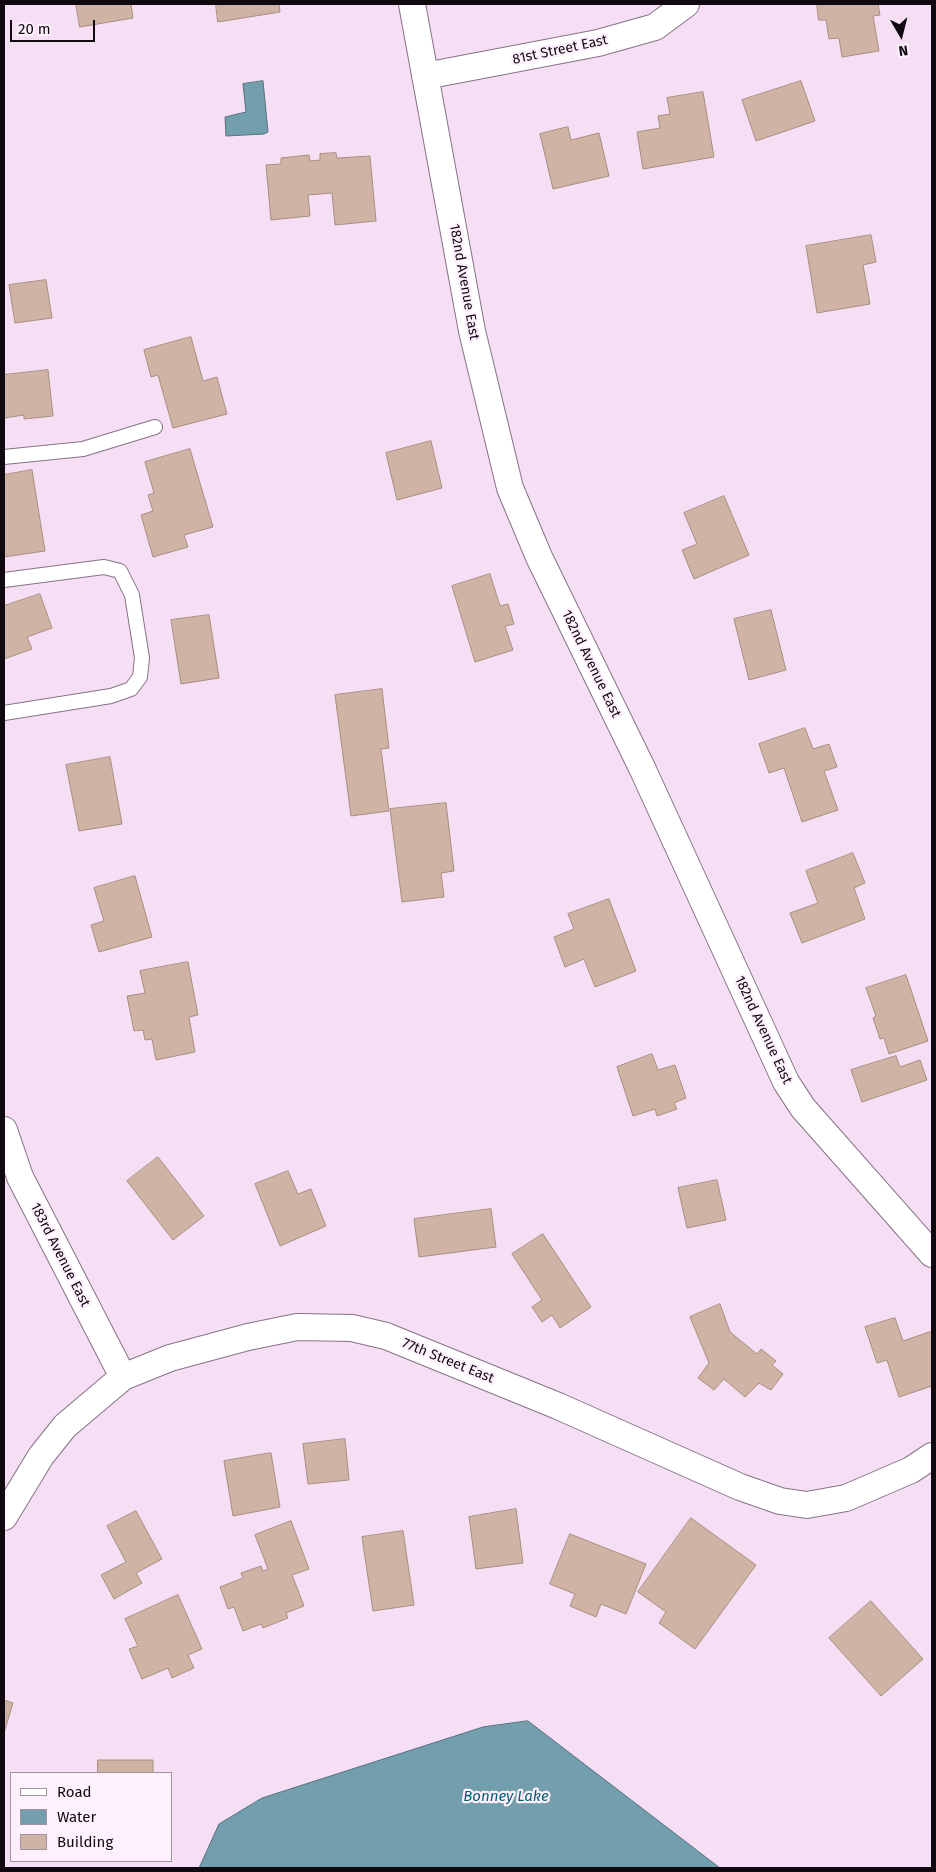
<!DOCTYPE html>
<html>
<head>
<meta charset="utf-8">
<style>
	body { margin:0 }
	#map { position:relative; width:936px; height:1872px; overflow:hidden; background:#f6dff5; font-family:"Fira Sans",sans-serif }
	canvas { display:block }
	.frame { position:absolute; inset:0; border:5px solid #100910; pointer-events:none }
	.legend { position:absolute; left:10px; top:1772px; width:162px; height:90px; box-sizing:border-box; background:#fef0fd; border:1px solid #9f949e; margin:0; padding:6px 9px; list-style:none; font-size:15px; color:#100910 }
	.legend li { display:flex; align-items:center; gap:10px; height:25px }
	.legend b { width:25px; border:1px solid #9f949e }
	.north { position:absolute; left:876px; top:10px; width:50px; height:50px; -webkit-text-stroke:4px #fef0fd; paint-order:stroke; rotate:172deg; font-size:14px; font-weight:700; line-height:20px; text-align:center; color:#100910 }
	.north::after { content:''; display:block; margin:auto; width:18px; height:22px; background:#100910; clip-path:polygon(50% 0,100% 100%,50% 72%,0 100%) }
	.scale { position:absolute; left:10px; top:20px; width:85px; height:22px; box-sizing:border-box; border:2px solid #100910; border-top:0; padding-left:6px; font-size:15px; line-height:18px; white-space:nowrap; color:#100910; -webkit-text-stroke:4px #fef0fd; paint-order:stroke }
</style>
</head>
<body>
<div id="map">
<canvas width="936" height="1872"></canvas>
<div class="frame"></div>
<ul class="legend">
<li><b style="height:6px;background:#fff"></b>Road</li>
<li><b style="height:14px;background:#729ead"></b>Water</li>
<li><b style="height:14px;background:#cfb4a5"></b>Building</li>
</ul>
<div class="north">N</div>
<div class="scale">20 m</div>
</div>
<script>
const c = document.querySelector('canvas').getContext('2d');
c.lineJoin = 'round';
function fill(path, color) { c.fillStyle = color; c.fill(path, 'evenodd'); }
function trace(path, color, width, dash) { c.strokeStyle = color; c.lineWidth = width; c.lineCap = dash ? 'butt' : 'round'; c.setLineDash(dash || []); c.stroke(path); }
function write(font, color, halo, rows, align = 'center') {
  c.font = font + ' "Fira Sans",sans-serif'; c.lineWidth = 4.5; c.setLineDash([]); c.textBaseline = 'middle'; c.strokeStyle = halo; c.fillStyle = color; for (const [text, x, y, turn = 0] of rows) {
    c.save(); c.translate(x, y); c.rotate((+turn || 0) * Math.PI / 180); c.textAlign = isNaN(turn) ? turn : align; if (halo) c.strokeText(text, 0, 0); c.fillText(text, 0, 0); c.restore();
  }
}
const water = new Path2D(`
	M263,81L268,132L264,134L226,136L225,117L246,112L243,84Z
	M528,1721L720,1868H199L219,1824L262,1798L483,1727Z`);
const building = new Path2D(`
	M76,4H131L133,18L80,27Z
	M216,4H279L280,12L218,22Z
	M817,4H878L880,15L873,16L879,51L842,57L839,38L829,39L826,20H819Z
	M801,81L815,121L756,141L742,100Z
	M703,92L714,157L643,169L637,132L660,128L658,116L670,114L667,98Z
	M568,127L571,140L599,133L609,176L553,189L540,134Z
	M336,153L337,158L370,156L376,221L335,225L332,193L308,195L310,216L271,220L266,165L281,164V158L309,155L310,161L320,160V154Z
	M871,235L876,262L863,265L870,304L817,313L806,246Z
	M46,280L52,318L15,323L9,285Z
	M191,337L203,381L217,377L227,414L173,428L158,375L151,377L144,350Z
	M48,370L53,416L24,419V415L4,418V375Z
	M431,441L442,488L397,500L386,453Z
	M190,449L213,527L184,535L188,547L153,557L141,515L153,511L148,495L154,493L145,462Z
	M32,470L45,551L4,557V475Z
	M724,496L749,555L694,579L682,550L697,544L684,513Z
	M490,574L500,606L508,604L514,624L505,626L513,650L475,662L452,586Z
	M40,594L52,628L27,637L32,649L4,659V606Z
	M771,610L786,670L749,680L734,619Z
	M209,615L219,678L181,684L171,620Z
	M382,689L389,748L381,749L389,811L351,816L335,695Z
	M805,728L813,749L829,744L837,767L824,771L838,810L802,822L784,768L769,773L759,744Z
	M110,757L122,824L79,831L66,765Z
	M446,803L454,871L441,873L444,897L402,902L390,809Z
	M853,853L865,883L854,888L865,919L802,943L790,913L818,903L806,871Z
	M135,876L152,937L99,952L91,925L104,921L94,888Z
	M609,899L636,971L595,987L584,959L565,967L554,937L574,929L568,914Z
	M188,962L198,1015L189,1017L195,1052L156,1060L152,1039L145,1040L143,1030L134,1031L127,996L145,993L140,971Z
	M906,975L928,1041L889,1054L884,1038L880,1039L873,1018L876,1016L866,988Z
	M652,1054L658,1070L675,1065L686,1098L674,1103L677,1109L657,1116L655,1109L633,1116L617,1067Z
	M896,1056L900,1067L920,1060L927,1080L862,1102L851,1070Z
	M158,1157L204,1216L173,1240L127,1181Z
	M288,1171L298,1194L311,1189L326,1226L280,1246L255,1184Z
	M717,1180L726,1220L687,1228L678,1188Z
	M491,1209L496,1247L419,1257L414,1219Z
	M543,1234L591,1307L560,1328L552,1315L542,1322L532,1307L542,1300L512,1254Z
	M720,1304L730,1332L757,1354L761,1349L776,1361L772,1365L783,1374L771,1390L759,1383L745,1397L724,1379L714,1390L698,1378L709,1363L690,1317Z
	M895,1318L903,1341L932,1331V1386L899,1397L887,1360L877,1363L865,1327Z
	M345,1439L349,1480L308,1484L303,1444Z
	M271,1453L280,1507L233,1516L224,1461Z
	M516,1509L523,1563L476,1569L469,1517Z
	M136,1511L162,1559L136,1573L142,1583L114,1599L101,1575L126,1562L107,1526Z
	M691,1518L756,1565L695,1649L659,1623L666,1612L638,1592Z
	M291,1521L309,1569L292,1575L304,1606L286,1613L288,1618L263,1628L261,1624L243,1631L234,1607L228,1609L220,1587L243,1578L241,1573L261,1566L263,1571L268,1569L255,1535Z
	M403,1531L414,1605L373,1611L362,1537Z
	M570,1534L646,1564L626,1614L601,1604L596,1617L570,1606L575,1594L550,1584Z
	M178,1595L202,1649L188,1655L194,1668L172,1678L168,1668L142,1679L129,1649L138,1646L125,1619Z
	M871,1601L923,1659L881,1696L829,1638Z
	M4,1700L13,1703L4,1733Z
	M98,1760H153V1773H98Z`);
const lane = new Path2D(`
	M4,457L83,449L155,427
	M4,580L104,567L120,571L132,595L142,658L140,677L131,689L111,696L4,713`);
const street = new Path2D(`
	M412,4L472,331L510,488L539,557L643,770L786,1082L803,1108L932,1254
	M425,76L598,43L655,27L686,4
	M4,1130L20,1177L123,1377
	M4,1517L41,1456L65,1426L123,1377L170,1358L248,1337L297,1327L352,1328L386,1336L558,1406L740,1487L780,1501L807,1505L846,1498L911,1470L932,1456`);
const streetNames = [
	["81st Street East",560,50,-12],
	["182nd Avenue East",464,282,80],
	["182nd Avenue East",591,664,64],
	["182nd Avenue East",763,1030,65],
	["183rd Avenue East",60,1255,63],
	["77th Street East",448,1361,22]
];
const waterNames = [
	["Bonney Lake",506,1797]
];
fill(water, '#729ead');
trace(water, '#55717e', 1);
fill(building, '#cfb4a5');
trace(building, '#a88d7f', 1);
trace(lane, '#867285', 16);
trace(street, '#867285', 28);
trace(lane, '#fff', 14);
trace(street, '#fff', 26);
write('14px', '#100910', '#fef0fd', streetNames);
write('italic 15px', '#005d73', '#fef0fd', waterNames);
</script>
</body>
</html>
